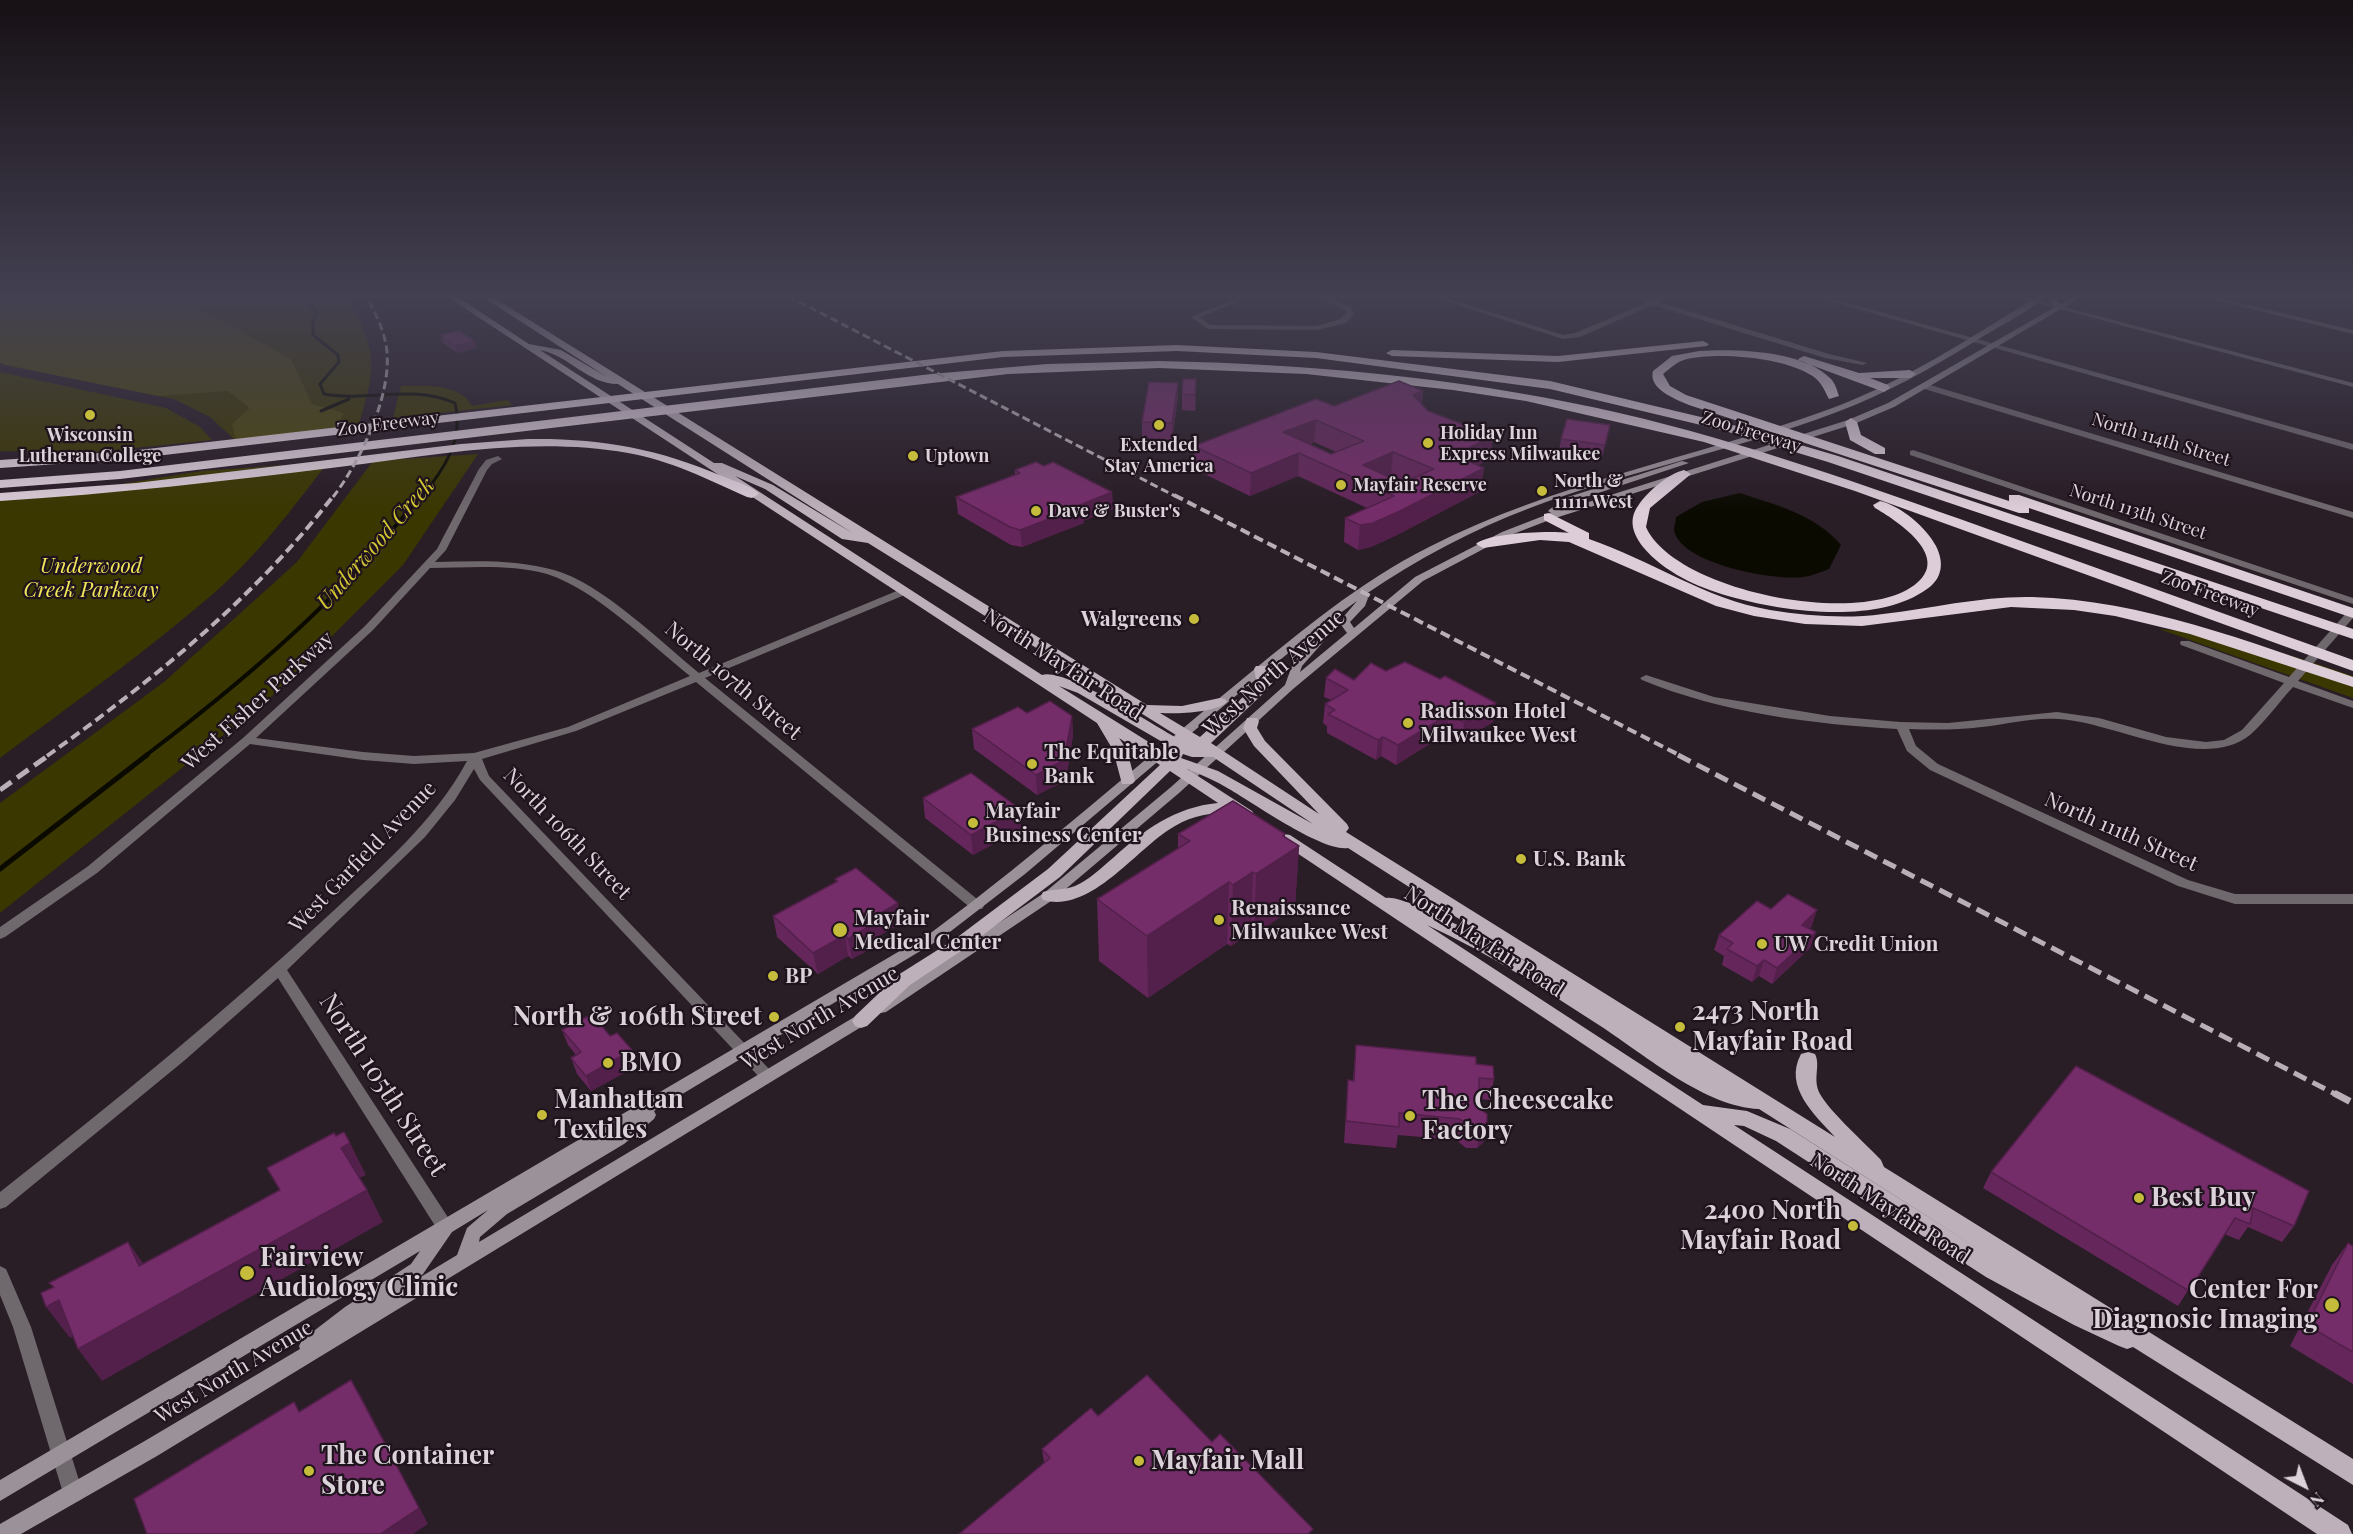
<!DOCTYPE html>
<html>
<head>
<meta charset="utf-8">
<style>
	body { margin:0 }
	#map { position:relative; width:2353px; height:1534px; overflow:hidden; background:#291d26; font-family:"Playfair Display",serif }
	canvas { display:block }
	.north { position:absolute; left:2275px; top:1456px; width:60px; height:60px; -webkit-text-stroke:4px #1f141d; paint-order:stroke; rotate:138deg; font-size:16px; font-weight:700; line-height:24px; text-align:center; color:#dbd3d9 }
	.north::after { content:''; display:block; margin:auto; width:21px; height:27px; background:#dbd3d9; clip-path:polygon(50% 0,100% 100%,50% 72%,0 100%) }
</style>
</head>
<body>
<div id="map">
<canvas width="2353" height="1534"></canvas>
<div class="north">N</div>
</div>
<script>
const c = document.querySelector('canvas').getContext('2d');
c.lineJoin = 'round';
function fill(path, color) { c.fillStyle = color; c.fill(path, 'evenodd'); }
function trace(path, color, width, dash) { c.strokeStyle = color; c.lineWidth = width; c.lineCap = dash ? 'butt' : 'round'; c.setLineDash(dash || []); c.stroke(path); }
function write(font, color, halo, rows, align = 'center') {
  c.font = font + ' "Playfair Display",serif'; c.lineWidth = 4.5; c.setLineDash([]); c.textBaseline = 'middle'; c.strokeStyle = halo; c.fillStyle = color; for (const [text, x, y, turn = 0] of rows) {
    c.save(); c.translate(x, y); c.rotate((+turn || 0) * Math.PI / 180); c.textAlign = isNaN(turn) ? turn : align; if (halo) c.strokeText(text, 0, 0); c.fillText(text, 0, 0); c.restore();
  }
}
const green = new Path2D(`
	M0,296H348C377,355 377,362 359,425L236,441L210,417L174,399L0,363Z
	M0,372L166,408L200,427L212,440L95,452L0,451Z
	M401,386C423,386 460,383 472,406L507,400L513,405L393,418Z
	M478,454L403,565L271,697L0,913V803L164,682L297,562L373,461Z
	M328,462C293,508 258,555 214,593C146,652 72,704 0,758V495L103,487L201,471Z
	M2159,629C2226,635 2290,654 2353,676V698Z`);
const forest = new Path2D(`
	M0,296H211L201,310L291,359L312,404L344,413L336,428L236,441L232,424L250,408L228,391L158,396L5,365L0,363Z`);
const water = new Path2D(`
	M1740,493C1776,505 1816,515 1841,545L1829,569C1821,572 1812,576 1803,577C1775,581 1680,564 1674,530C1674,527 1676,521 1676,517L1702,502Z`);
const streamFar2 = new Path2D(`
	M311,296L308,303L317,312L313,322V335L338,355L339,362L320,384L324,394C369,402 412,384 455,403C464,440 444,470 421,497
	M321,411L349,399`);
const streamFar1 = new Path2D(`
	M145,756C203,712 261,665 314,614C353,577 387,536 422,495`);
const stream = new Path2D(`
	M0,869L147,755`);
const minor = new Path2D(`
	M1243,296H1252L1200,317L1210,325L1317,326L1340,319L1346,314L1345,310L1315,296H1324L1351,307L1354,314L1346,323L1317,330L1208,329L1191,317Z
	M1430,296H1440L1563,335L1575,333L1646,303L1628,296H1639L1652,300L1661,296H1670L1659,302L1829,354L1867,363L1863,365L1825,358L1653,305L1580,337L1563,339Z
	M1812,296H1823L2353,444V450Z
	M2011,296H2022L2353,383V387Z
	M2199,296H2211L2353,330V334Z
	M1921,384H1927L2353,512V518L1921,388Z
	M1913,450L2353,598V604L1910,455V451Z
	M498,456L502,459L492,464L487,470L446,550L435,562C475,561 515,559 554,570C601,583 660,641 699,673L899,590H907V594L705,678L982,903L984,906L982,909H972L696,682L576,731L482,759L489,776L772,1072L775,1076L772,1080L767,1082L762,1080L480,780L474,769L455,800L425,837L287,970L451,1222L453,1227L451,1232L445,1234L439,1232L278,978L185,1060L6,1207L0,1209V1192C113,1103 225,1012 331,913C381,867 434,822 467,761L414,764L363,760L250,744L97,873L5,937L0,939V927L87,867L243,738L365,626L437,549L479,469L486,460ZM483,567C504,567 526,568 547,574C595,589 650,644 690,676L568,727L474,753L414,756L363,752L256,738L373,630L430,568Z
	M2353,609V618L2298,681L2353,701V708L2293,687C2280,701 2265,722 2250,735C2202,773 2114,722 2059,719C2033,717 2008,724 1982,727C1958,730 1933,730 1909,729L1916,746L1938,764L2188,880L2235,894H2353V904H2235L2178,886L1930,770L1907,751L1897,729C1812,724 1722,713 1642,680L1640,678L1646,675L1714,697L1830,716L1900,722L1948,723L2057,712L2099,718L2166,737L2206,742L2224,740L2242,730L2284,683L2181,645L2180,643L2181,641H2189L2289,677L2349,610Z
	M0,1266L6,1269L31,1327L83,1493L80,1500L73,1503L66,1500L63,1493L13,1327L0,1295Z`);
const secondary = new Path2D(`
	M2038,296H2046C2026,314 1997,327 1974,342C1930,369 1885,394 1837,412C1737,450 1630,470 1530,508C1472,530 1417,559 1366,594L1368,598L1365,606L1350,622L1354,628L1415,577L1502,532L1551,513L1548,511L1550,509L1568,497L1682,461L1689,463L1574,501L1560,511L1848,420L1888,403L2055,307L2049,300L2055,296H2063L2057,300L2061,304L2075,296H2083L1894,407L1854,424L1552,519L1508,536L1423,581L1293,689L1179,793L1054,899L886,1012L881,1013L876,1012L874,1008L876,1004L1044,893L1171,787L1285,685L1293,663L1321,632L1318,629L1227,703L1025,874L942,938L654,1111L656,1115L654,1119L624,1144L507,1214L480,1237L479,1242L861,1013L866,1012L871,1013L873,1017L871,1021L157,1456L21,1534H0V1524L143,1442L300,1349L299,1346L302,1340L345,1307L411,1264L420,1251L0,1501V1480L932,932C1039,853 1137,765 1239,682C1299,633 1359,582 1429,547C1556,482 1694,458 1827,410C1902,383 1970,338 2038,296ZM1357,601L1339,622L1347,633L1300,672L1302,666L1332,632L1325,624ZM488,1210L467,1228L457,1255L414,1281L423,1274L452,1232Z`);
const primary = new Path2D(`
	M446,296H456L529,344L561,350L607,377L481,296H491L1147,705L1182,706L1220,698L1225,699L1227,702C1216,713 1176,714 1160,713L1200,737L1257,684L1254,669L1256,666H1266L1271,685L1269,688L1211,743L1319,814L1254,746L1243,728L1247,718H1257L1259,721L1257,728L1265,741L1347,824L1349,828L1346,832L1835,1137C1815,1115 1783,1087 1801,1054L1808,1052L1815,1054C1821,1066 1812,1079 1820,1094C1830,1112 1866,1144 1881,1160L1884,1167L2353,1459V1485L2133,1347L2127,1349L2119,1346L2074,1325L1986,1277L1776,1141L1744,1126L1734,1125L2348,1525L2352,1534H2317L1276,839L1284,834L1290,835L1386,898C1404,893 1503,949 1525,961L1348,848C1322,852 1254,803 1229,789C1216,781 1202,775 1187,769L1252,811L1254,814L1252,817H1240L1232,812C1212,813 1193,815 1175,826C1137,847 1092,914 1043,900L1041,896L1043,892C1053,889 1065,890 1075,886C1089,880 1101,868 1113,858C1144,830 1175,807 1218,803L1170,771L1060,877L967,947L910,985L867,1026L861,1028L855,1026L852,1021L855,1016L898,975L955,939L1048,869L1160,765L1119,738L1127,750L1135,781L1132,784H1122L1113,750L1097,723ZM540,350C569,355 587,384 618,384L854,534L773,485L722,463H714ZM735,476L765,489L842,539L868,543L1176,735L1175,737C1152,724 1063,667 1042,675ZM1059,686L1078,693L1171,747L1168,754ZM1183,754L1192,757H1213L1313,824L1218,771L1181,758ZM1427,925C1489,953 1545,990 1602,1027C1646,1056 1706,1107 1759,1109L2007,1267L1790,1129L1747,1111L1703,1105Z`);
const motorway = new Path2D(`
	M1703,341L1709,344L1707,346L1558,362L1392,356L1386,353L1392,350L1558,356Z
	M1177,345L1316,352L1550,381L1726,423L1838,456L2353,629V639L1828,462L1722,430L1550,389L1316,358L1177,351L1003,357L130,459L0,468V460L130,451L1003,351Z
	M1699,351C1736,349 1803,350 1831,379C1835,383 1837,390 1839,396L1829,399C1823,388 1821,380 1809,374C1781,357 1718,352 1687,359C1678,361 1670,368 1663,374L1670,386L1686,395L2009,501V495H2019L2353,608V618L2029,508V513H2019L1689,405C1675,399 1648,389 1653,371L1672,356Z
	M1804,356L1859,373L1910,370L1916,374L1910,378H1870L1888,385L1890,388L1884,392L1800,361L1798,359Z
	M1159,361C1306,364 1453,377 1597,408C1722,435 1841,477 1960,519C2091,566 2222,613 2353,660V671L1855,491L1704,442L1526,401L1453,390L1306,374L1159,368L1008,374L120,479L0,488V480L120,471L931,374L1047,364Z
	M1851,418L1857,422L1861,435L1885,448V454H1875L1850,440L1845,422Z
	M528,439C600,438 656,448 722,476C733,481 751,485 759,494L752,498L747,497C709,480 670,460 628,453C533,436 434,455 339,467C226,481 113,494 0,501V493L136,483L461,444Z
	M1684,470L1691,474L1650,508L1646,527C1675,593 1874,631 1921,579C1946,552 1894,519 1875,508L1873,505L1880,501C1901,506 1926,527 1936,546C1944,562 1943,578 1927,589C1878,625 1783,612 1728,596C1697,587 1664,572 1643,547C1633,534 1628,520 1638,506C1647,492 1668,474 1684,470Z
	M1549,513L1589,533V539C1651,560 1705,599 1770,610C1808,616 1846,619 1883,614C1933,608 1982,596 2032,597C2143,600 2249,642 2353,677V687L2190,634L2115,616L2074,610L2011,607L1862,626L1805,624L1754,616L1716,606L1569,542L1540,540L1483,548L1476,544C1486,533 1552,530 1569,533L1544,520V514Z`);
const railFar3 = new Path2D(`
	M788,296L1177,497
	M333,497C360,462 391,397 387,352C385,332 376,313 366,296`);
const railFar2 = new Path2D(`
	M1174,495L1681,756
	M47,756C153,680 254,599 334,495`);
const railFar1 = new Path2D(`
	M1678,755L2337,1095
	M0,790L49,755`);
const rail = new Path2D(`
	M2334,1093L2353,1103`);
const wall = new Path2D(`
	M649,296H674L657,300Z
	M440,335L474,341L476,348L458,353L443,343Z
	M1423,391L1422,404L1428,411L1493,436L1490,459L1478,465L1484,468L1481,491L1397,535L1371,547L1358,550L1344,542L1345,518L1367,508L1298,476L1250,496L1194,469V446L1334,406ZM1314,442L1336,452L1331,454L1310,444ZM1391,475L1405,481L1402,483L1388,477Z
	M1182,394L1196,395L1195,411L1182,410Z
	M1178,398L1172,440L1142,438V422Z
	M1607,437L1602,457L1559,452L1561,439Z
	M1044,466L1112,492L1113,509L1083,521L1084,523L1022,547L1011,545L958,514L956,497L1015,475V470Z
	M1386,671L1493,722L1462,741L1447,733L1396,765L1381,756L1376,760L1327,733V726L1323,723L1325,704L1331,700L1324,697L1326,678L1354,680Z
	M1027,713L1072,716L1073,735L1066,780L1037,795L974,749L972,729Z
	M923,798L1021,829L973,855L925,818Z
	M1178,834L1285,837L1299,846L1295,907L1254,935L1251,933L1231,946L1227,944L1148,998L1099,961L1097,899L1178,849Z
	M835,879L901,923L870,941L872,948L852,959L848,956L818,974L777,937L773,916L836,882Z
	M1771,909L1812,926L1809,929L1816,932L1810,948L1772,984L1759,976L1752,982L1722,965L1724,956L1714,950L1719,935Z
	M562,1030L632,1050L637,1066L591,1091L577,1074L571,1058L576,1055L568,1045Z
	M1356,1045L1476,1064L1494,1079L1490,1100L1479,1099V1108L1487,1122L1483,1143L1477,1148H1466L1456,1140L1398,1135L1396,1148L1344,1143L1348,1080L1353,1081Z
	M2076,1066L2294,1226L2282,1242L2248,1227L2239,1240L2224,1234L2178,1306L1983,1188L1991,1172Z
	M2348,1243L2353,1246V1384L2290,1346L2332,1265Z
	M1098,1416L1212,1442L1044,1463L1042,1449Z`);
const shadedWall = new Path2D(`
	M656,296H674L657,300Z
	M474,341L476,348L458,353L455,346Z
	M1196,379V395L1195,411V395Z
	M1178,383V398L1172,440V423Z
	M1423,391L1421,413L1413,395Z
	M1316,420L1314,442L1282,455L1283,432Z
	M1493,436L1490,459L1451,479L1454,455Z
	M1393,452L1391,475L1370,485L1363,465Z
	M1299,453L1298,476L1250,496L1251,473Z
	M1484,468L1481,491L1397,535L1371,547L1358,550L1360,525Z
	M1112,492L1113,509L1083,521L1084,523L1022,547L1020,530Z
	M1496,703L1493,722L1462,741L1464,722Z
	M1449,714L1447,733L1396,765L1398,745Z
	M1072,716L1073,735L1066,780L1037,795L1036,775Z
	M1383,737L1381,756L1376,760L1378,740Z
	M1020,809L1021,829L973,855L971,835Z
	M1285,834L1284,856L1299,846L1295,907L1254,935L1256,874L1283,836Z
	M1253,872L1251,933L1231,946L1233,885Z
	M1229,882L1227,944L1148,998L1147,936Z
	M898,903L901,923L870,941L872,948L852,959L848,939L863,923Z
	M1817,910L1812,926L1797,940L1802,925Z
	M1816,932L1810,948L1772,984L1777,968Z
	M845,935L848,956L818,974L813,953Z
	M1764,960L1759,976L1752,982L1757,966Z
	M632,1050L637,1066L591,1091L586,1076Z
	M1487,1122L1483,1143L1477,1148L1481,1127Z
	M350,1143L366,1175L357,1179L341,1148Z
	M367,1190L383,1222L102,1381L78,1349Z
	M128,1242L150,1273L139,1266Z
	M59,1300L83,1331L70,1338L46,1307Z
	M351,1380L361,1396L428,1524L413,1534H380Z`);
const building = new Path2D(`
	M459,331L474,341L455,346L440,335Z
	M1183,379H1196L1195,395L1182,394Z
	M1399,381L1423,391L1413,395L1428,411L1493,436L1454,455L1484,468L1400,511L1373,523L1360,525L1345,518L1394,496L1299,453L1251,473L1194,446L1316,399L1334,406ZM1316,420L1364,441L1331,454L1283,432ZM1393,452L1434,469L1402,483L1363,465Z
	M1149,382L1178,383L1172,423L1142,422Z
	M1567,419L1610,425L1605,445L1561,439Z
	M1036,462L1044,466L1053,462L1112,492L1080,505L1083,506L1020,530L1010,527L956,497L1020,473L1015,470Z
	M1405,662L1440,679L1445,676L1496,703L1464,722L1449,714L1398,745L1383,737L1378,740L1328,714L1335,710L1325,704L1348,690L1326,678L1335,669L1354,680L1371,663L1386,671Z
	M1050,701L1072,716L1064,760L1036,775L972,729L1018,707L1027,713Z
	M971,773L1020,809L971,835L923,798Z
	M1233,801L1285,834L1283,836L1299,846L1256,874L1253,872L1233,885L1229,882L1147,936L1097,899L1190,841L1178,834Z
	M856,868L898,903L863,923L868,927L848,939L845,935L813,953L773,916L838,881L835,879Z
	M1788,894L1817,910L1802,925L1816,932L1777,968L1764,960L1757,966L1727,949L1733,943L1719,935L1757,901L1771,909Z
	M592,1014L610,1036L617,1033L632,1050L586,1076L571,1058L581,1052L562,1030Z
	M1356,1045L1476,1057V1064L1493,1066L1494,1079L1479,1078V1108L1487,1114V1122L1481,1127H1470L1460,1119L1399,1113V1127L1346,1121L1348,1080L1354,1081Z
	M2076,1066L2309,1191L2294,1226L2253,1208L2250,1224L2235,1218L2189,1291L1991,1172Z
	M344,1132L350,1143L341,1148L367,1190L78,1349L59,1300L46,1307L41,1293L54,1287L49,1283L128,1242L139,1266L280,1190L267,1168L334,1133L336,1136Z
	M2348,1243L2353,1246V1352L2307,1325Z
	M1147,1375L1212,1442L1220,1434L1313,1529L1308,1534H959L1050,1458L1042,1449L1091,1408L1098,1416Z
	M351,1380L419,1508L380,1534H147L134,1499L294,1402L299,1412Z`);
const markers = [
	[90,415,6,"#c6bc3c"],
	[1159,425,6,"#c6bc3c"],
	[1428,443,6,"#c6bc3c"],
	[913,456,6,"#c6bc3c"],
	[1341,485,6,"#c6bc3c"],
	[1542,491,6,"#c6bc3c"],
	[1036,511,6,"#c6bc3c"],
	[1194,619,6,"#c6bc3c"],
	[1408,723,6,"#c6bc3c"],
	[1032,764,6,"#c6bc3c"],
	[973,823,6,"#c6bc3c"],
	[1521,859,6,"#c6bc3c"],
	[1219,920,6,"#c6bc3c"],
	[840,930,8,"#c6bc3c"],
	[1762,944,6,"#c6bc3c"],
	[773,976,6,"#c6bc3c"],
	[774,1017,6,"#c6bc3c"],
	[1680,1027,6,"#c6bc3c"],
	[608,1063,6,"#c6bc3c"],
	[542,1115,6,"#c6bc3c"],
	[1410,1116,6,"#c6bc3c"],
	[2139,1198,6,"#c6bc3c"],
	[1853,1226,6,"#c6bc3c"],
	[247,1273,8,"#c6bc3c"],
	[2332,1305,8,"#c6bc3c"],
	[1139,1461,6,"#c6bc3c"],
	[309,1471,6,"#c6bc3c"]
];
const farStreetnames = [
	["Zoo Freeway",388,424,-7],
	["Zoo Freeway",1751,432,17],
	["North 114th Street",2161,440,17],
	["North 113th Street",2138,512,18],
	["Zoo Freeway",2210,594,20]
];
const farPoinames = [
	["Holiday Inn",1440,433],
	["Express Milwaukee",1440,454],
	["Wisconsin",90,435,"center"],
	["Lutheran College",90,456,"center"],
	["Extended",1159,445,"center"],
	["Stay America",1159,466,"center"],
	["Uptown",925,456],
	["North &",1554,481],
	["11111 West",1554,502],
	["Mayfair Reserve",1353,485],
	["Dave & Buster's",1048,511]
];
const parkNames = [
	["Underwood",91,566],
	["Creek Parkway",91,590]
];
const poiNames = [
	["Walgreens",1182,619,"right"],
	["Radisson Hotel",1420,711],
	["Milwaukee West",1420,735],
	["The Equitable",1044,752],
	["Bank",1044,776],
	["Mayfair",985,811],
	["Business Center",985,835],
	["U.S. Bank",1533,859],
	["Renaissance",1231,908],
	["Milwaukee West",1231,932],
	["Mayfair",854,918],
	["Medical Center",854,942],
	["UW Credit Union",1774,944],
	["BP",785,976]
];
const streetNames = [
	["North Mayfair Road",1063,665,33],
	["West North Avenue",1274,673,-41],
	["North 107th Street",733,681,40],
	["West Fisher Parkway",258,701,-42],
	["North 111th Street",2121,832,24],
	["North 106th Street",567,834,46],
	["West Garfield Avenue",363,857,-46],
	["North Mayfair Road",1484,942,33],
	["West North Avenue",820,1018,-31],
	["North Mayfair Road",1890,1209,33],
	["West North Avenue",234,1372,-31]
];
const waterNames = [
	["Underwood Creek",376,544,-49]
];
const nearPoinames = [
	["2473 North",1692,1012],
	["Mayfair Road",1692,1042],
	["North & 106th Street",762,1017,"right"],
	["BMO",620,1063],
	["Manhattan",554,1100],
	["Textiles",554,1130],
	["The Cheesecake",1422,1101],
	["Factory",1422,1131],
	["Best Buy",2151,1198],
	["2400 North",1841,1211,"right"],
	["Mayfair Road",1841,1241,"right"],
	["Fairview",260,1258],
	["Audiology Clinic",260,1288],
	["Center For",2318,1290,"right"],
	["Diagnosic Imaging",2318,1320,"right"],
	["The Container",321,1456],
	["Store",321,1486],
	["Mayfair Mall",1151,1461]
];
const nearStreetnames = [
	["North 105th Street",383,1085,57]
];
fill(green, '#3b3701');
fill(forest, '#4c470b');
fill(water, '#0b0a01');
trace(streamFar2, '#0b0a01', 3);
trace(streamFar1, '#0b0a01', 4);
trace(stream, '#0b0a01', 5);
fill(minor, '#6f686d');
fill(secondary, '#9b9199');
fill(primary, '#bdb0ba');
fill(motorway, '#ddcdd9');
trace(railFar3, '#b9b0b7', 3, [8, 4]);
trace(railFar2, '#b9b0b7', 4, [10, 5]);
trace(railFar1, '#b9b0b7', 5, [14, 7]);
trace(rail, '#b9b0b7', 7, [18, 9]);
fill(wall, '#65275b');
fill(shadedWall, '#52204a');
fill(building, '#752d6a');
trace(building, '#52204a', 1.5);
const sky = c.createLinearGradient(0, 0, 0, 511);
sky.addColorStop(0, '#171015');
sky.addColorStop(0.58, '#434052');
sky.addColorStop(1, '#43405200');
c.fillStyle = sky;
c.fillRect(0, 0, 2353, 511);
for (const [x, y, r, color] of markers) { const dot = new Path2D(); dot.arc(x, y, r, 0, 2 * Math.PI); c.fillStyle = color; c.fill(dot); trace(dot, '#1f141d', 2); }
write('18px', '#dbd3d9', '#1f141d', farStreetnames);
write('bold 18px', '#dbd3d9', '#1f141d', farPoinames, 'left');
write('italic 21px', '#f1e559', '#1f141d', parkNames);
write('bold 21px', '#dbd3d9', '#1f141d', poiNames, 'left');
write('21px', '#dbd3d9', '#1f141d', streetNames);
write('italic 22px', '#d2c632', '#1f141d', waterNames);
write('bold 26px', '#dbd3d9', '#1f141d', nearPoinames, 'left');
write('26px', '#dbd3d9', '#1f141d', nearStreetnames);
</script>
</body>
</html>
